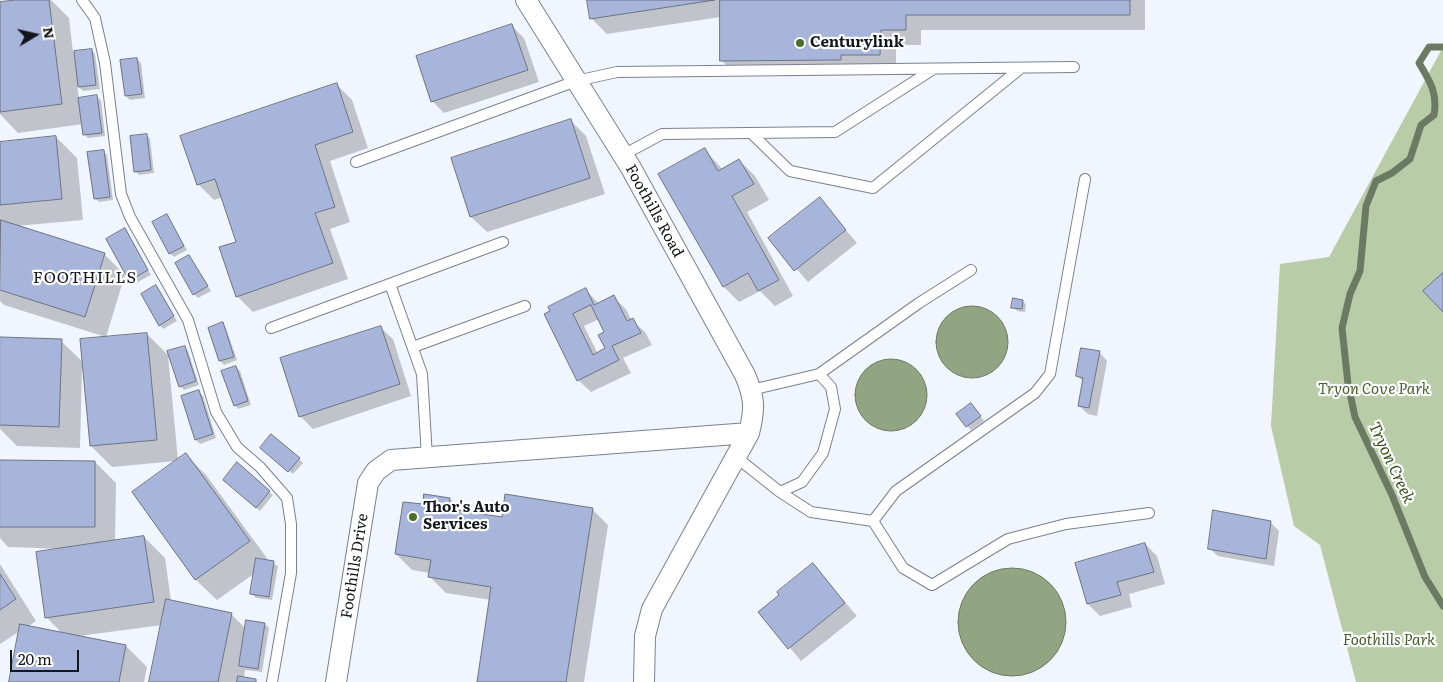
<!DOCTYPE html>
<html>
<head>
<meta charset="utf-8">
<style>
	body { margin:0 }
	#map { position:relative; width:1443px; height:682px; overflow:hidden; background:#f1f5fd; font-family:Literata,serif }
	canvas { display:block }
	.north { position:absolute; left:10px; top:10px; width:50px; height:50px; -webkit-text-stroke:4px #fff; paint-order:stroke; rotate:81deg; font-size:14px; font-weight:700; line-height:20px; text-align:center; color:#13161d }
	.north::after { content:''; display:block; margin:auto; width:18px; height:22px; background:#13161d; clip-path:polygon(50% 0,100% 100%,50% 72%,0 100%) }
	.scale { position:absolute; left:10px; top:650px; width:69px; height:22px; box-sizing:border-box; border:2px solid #13161d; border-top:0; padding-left:6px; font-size:15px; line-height:18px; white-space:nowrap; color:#13161d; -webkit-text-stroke:4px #fff; paint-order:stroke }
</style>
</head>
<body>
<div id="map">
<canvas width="1443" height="682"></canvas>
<div class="north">N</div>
<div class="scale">20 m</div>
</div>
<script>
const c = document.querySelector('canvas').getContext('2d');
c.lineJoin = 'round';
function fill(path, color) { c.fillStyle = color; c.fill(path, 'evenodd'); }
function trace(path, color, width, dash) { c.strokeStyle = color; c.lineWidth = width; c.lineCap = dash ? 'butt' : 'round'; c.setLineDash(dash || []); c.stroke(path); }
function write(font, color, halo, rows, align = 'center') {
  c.font = font + ' Literata,serif'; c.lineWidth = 4.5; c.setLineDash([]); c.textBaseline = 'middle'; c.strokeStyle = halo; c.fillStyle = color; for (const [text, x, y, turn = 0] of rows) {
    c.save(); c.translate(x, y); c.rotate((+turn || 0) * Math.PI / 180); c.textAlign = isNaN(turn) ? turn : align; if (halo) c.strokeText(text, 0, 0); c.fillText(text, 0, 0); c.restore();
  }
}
const green = new Path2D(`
	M1443,47V682H1356L1320,545L1294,526L1271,426L1280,264L1329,257Z`);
const water = new Path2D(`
	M936 342a36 36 0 1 1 72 0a36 36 0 1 1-72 0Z
	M855 395a36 36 0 1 1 72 0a36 36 0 1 1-72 0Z
	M958 622a54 54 0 1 1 108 0a54 54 0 1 1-108 0Z`);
const shadow = new Path2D(`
	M26,0H51L69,18L73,52L91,50L95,54L100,89L83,91L77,85L79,99L97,97L101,100L105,136L88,138L84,134L83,124L18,133L0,114V3Z
	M589,0H1145V30H921V45H896V71H857L856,75L737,76L721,60V17L607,34L591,18Z
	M512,26L524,38L539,82L444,113L432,101Z
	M137,59L141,63L145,98L130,100L126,96Z
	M336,84L352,100L368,148L330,161L350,222L330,229L348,279L253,312L237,296L238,242L223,197L214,200L198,184Z
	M570,120L586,136L605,194L487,232L471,217L452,159Z
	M147,135L150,139L154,173L139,175L135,171Z
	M56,137L77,158L83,220L16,226L104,254L125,275L106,337L4,305L0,301V143Z
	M704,149L723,170L739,160L755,176L769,200L747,212L793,296L775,306L760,291L739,302L724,287Z
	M103,151L107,155L113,200L99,202L95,198Z
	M819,199L857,243L808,282L770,238Z
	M166,216L187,250L174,257L170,253Z
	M125,230L151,275L134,284L130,280Z
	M189,256L211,291L198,298L194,294Z
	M156,286L177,321L163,329L160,325Z
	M586,290L599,304L613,297L626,309L631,320L645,332L652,345L623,358L631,373L591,392L578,380L545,314ZM599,319L606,333L607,349L598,354L584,326Z
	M1023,301L1026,305L1025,312L1017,311L1013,307Z
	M223,324L226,328L237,360L224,365L220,361L209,328Z
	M380,327L393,339L411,396L313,429L300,416Z
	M147,334L168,355L178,460L185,454L206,475L269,561L278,566L272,600L256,598L252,594L255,573L217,600L196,580L133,493L176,461L112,467L91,446L84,366H82L80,448L17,446L0,429V339L61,341L84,363Z
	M184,347L188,351L199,385L184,390L180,386Z
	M1099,352L1107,361L1097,416L1088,414L1079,406L1084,382L1077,376Z
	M236,367L240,371L251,405L238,409L235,405Z
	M199,392L203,396L216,438L200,444L196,440L182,397Z
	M975,409L984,421L971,430L967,426Z
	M266,452L299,459L303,463L293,474Z
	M0,462H95L116,483L115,541L144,537L165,558L171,601L231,614L246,629L265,624L269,628L262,672L245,670L244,678L258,682H150L162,625L79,636L126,646L147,667L144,682H10L20,631L0,644V564L36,621L27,627L63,634L46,617L63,549L8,547L0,538Z
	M228,483L269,492L273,495L260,511Z
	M450,499L463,512L503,518L592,509L608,525L584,682H478L491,600L446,593L430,577V573L412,570L396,554L424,506Z
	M1270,522L1279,531L1274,566L1218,556L1209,548Z
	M1145,544L1157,556L1165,584L1129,594L1132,607L1100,616L1088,604Z
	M813,565L857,616L801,661L760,612Z`);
const stream = new Path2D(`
	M1443,47H1429L1419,63C1430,81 1438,94 1434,115L1421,125L1410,159L1392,173L1376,181L1366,206L1360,271L1350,294L1342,328L1348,384L1355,417L1392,495L1425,577L1443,606`);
const building = new Path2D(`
	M16,0H49L62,104L0,112V2Z
	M587,0H715L590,19Z
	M720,0H1130V15H906V30H881L880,55H841V60L720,61Z
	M512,24L528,70L431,102L416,56Z
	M92,49L96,85L78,87L74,51Z
	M137,58L142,94L125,96L120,60Z
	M337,83L353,132L315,145L335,207L315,213L333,263L236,297L219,247L236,242L215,179L197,185L180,136Z
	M97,95L102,133L83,135L78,98Z
	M571,119L590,178L470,217L451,158Z
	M147,134L151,170L134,172L130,136Z
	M56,136L62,199L0,205V142Z
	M705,148L718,171L739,159L754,184L732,196L779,280L758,291L748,273L723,287L658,174Z
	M104,150L110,197L94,199L87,152Z
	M820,197L846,230L794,271L768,238Z
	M167,214L184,246L169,254L152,222Z
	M1,220L105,253L85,317L0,290Z
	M125,228L148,270L129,281L106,239Z
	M189,255L208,286L193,295L175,263Z
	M1443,273V312L1423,291Z
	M156,285L174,316L159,326L141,294Z
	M586,288L594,305L614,295L627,321L633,318L641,333L612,346L619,360L577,381L544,314L550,311L548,307ZM591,305L604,332L598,335L605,348L593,355L573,314Z
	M1013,298L1023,300L1022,309L1011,308Z
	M223,322L234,357L219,361L208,328Z
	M381,326L400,384L299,417L280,358Z
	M147,333L157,440L90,446L80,339Z
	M0,337L62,339L59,427L0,425Z
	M185,346L196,381L179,387L167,351Z
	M1081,348L1100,351L1089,408L1078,406L1083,378L1076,376Z
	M236,366L248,401L234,406L221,371Z
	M199,390L213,434L195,440L181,396Z
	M971,403L981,416L966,427L956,414Z
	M271,434L300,458L288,472L260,448Z
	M186,453L250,541L195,580L132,492Z
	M0,460L95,461V527H0Z
	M237,462L270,491L256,508L223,480Z
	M424,494L450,498L449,509L502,517L505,494L593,508L566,682H477L491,587L428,577L431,560L395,554L403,502L423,504Z
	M1213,510L1271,521L1266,559L1208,549Z
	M144,536L154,602L45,618L36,552Z
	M1145,543L1154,572L1117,582L1121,595L1087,604L1075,563Z
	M256,558L274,561L269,597L250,594Z
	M813,563L845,603L788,649L758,612L779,595L777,592Z
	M0,574L16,599L0,610Z
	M166,599L232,613L218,682H149Z
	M246,620L265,623L258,669L239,666Z
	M20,624L126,645L119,682H9Z
	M238,676L256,679V682H237Z`);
const service = new Path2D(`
	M82,0L95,18L105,63L121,194L130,217L188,320L216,412L237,447L260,467L287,498L291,524V573L272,682
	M751,133L790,171L873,188L1021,68
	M623,155L662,134L835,132L932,70
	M356,162L576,81L617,72L1074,67
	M390,284L422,374L427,457
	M271,328L503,242
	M413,347L525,306
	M819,374L919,303L971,270
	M736,457L780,492L802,482L823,453L835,409L831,387L819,374L751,390
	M780,492L811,512L873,521L903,568L932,585L1008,539L1066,524L1149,513
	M873,521L896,491L1035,393L1050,374L1085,179`);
const minor = new Path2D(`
	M526,0L631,168L745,375C755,398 755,409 749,433L652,609L645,636L644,682
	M336,682L368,483L376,471L391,460L749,433`);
const markers = [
	[800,43,5,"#4b6e27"],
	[413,517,5,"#4b6e27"]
];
const poiNames = [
	["Centurylink",810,43],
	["Thor's Auto",423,508],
	["Services",423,525]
];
const streetNames = [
	["Foothills Road",654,211,61],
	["Foothills Drive",355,566,-81]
];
const parkNames = [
	["Tryon Cove Park",1374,390],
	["Foothills Park",1389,641]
];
const neighbourhoodNames = [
	["FOOTHILLS",85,278]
];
const waterNames = [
	["Tryon Creek",1391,463,65]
];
fill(green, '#b8cca8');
fill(water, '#92a582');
trace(water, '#6c7a64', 1);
fill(shadow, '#0003');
trace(stream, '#6c7a64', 7);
fill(building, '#a6b5d9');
trace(building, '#6c7385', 1);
trace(service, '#798193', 12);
trace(minor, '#798193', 22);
trace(service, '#fff', 10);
trace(minor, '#fff', 20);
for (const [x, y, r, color] of markers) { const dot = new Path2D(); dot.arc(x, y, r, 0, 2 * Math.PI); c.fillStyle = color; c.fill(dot); trace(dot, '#fff', 2); }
write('bold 15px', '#13161d', '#fff', poiNames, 'left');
write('15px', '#13161d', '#fff', streetNames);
write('italic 15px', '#45602b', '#fff', parkNames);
c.letterSpacing = '1px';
write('16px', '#13161d', '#fff', neighbourhoodNames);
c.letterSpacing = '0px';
write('italic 16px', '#37511d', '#fff', waterNames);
</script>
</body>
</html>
